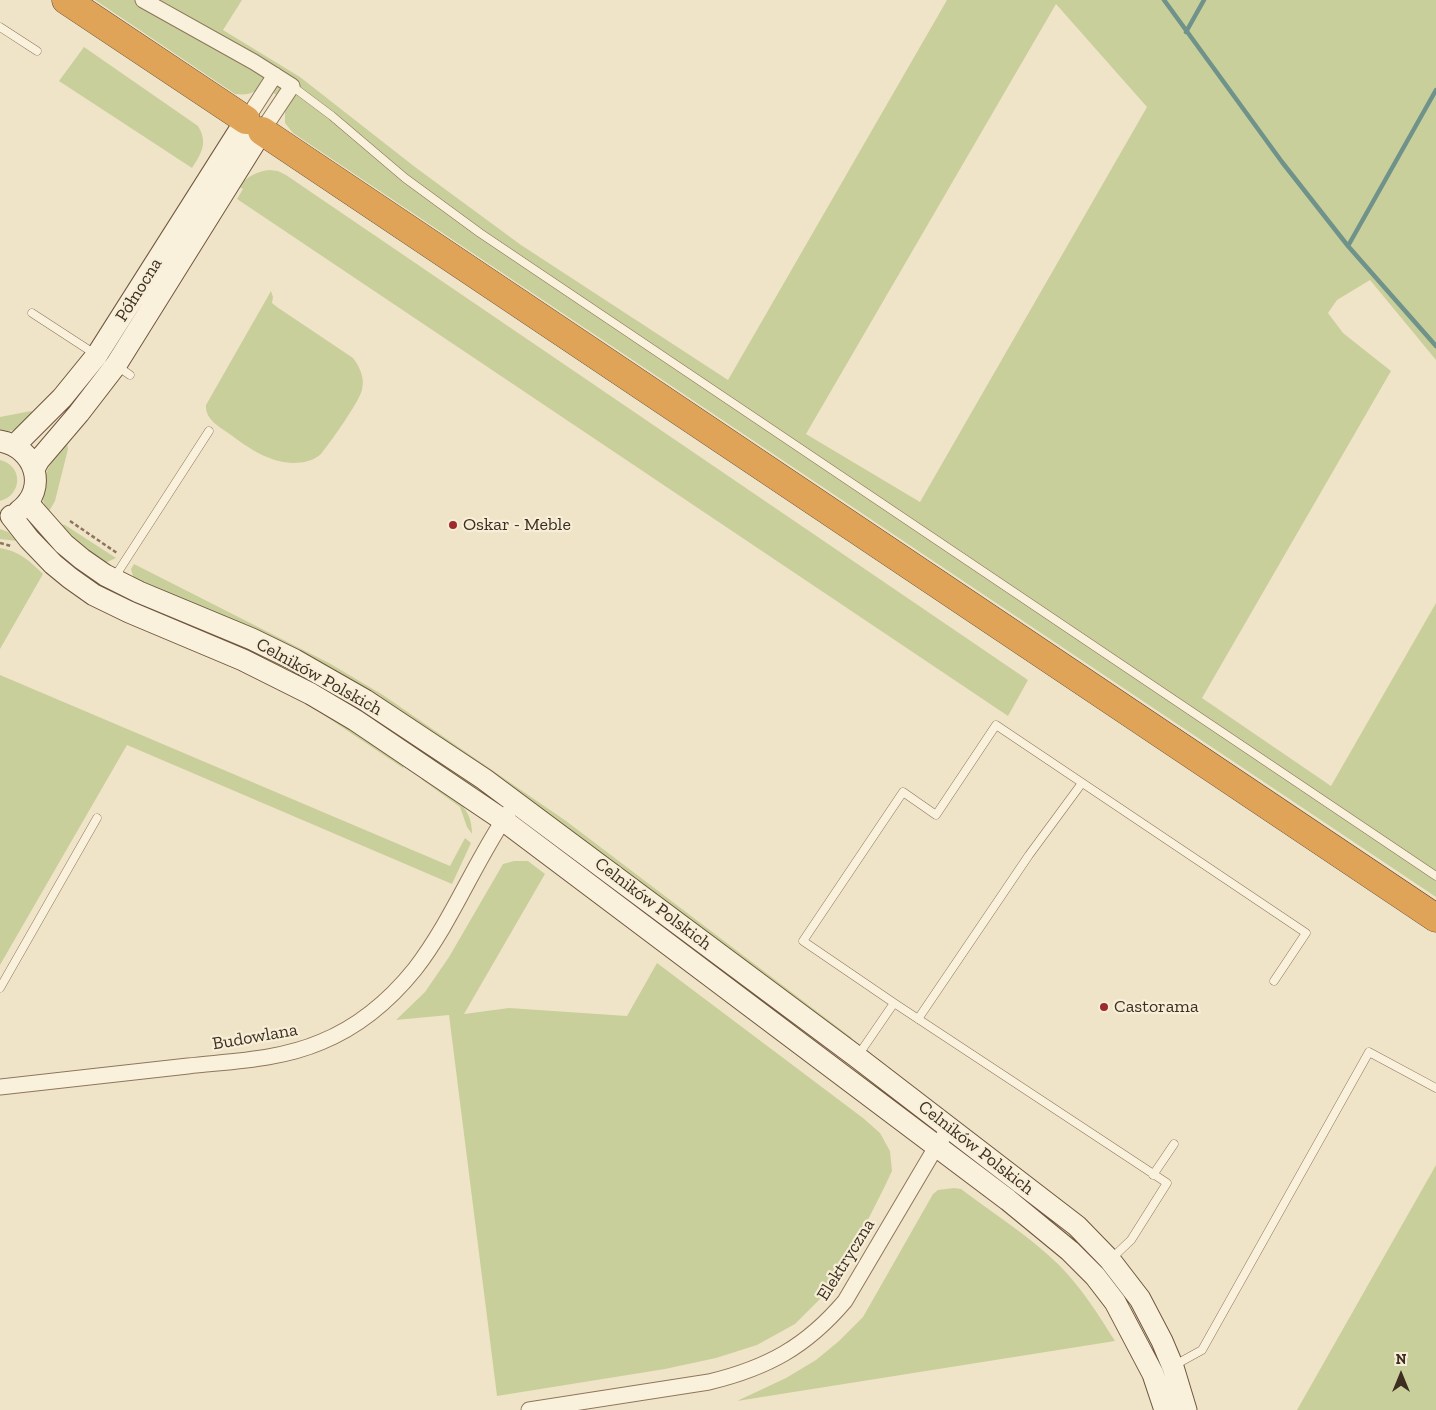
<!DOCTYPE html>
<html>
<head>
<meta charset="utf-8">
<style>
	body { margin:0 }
	#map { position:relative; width:1436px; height:1410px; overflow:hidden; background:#f0e4c8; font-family:"Zilla Slab",serif }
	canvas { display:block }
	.north { position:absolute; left:1376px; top:1350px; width:50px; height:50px; -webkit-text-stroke:4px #f7eed8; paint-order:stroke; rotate:0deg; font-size:14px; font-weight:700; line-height:20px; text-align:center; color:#3d2e20 }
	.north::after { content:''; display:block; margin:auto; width:18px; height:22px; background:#3d2e20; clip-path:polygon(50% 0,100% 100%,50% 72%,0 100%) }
</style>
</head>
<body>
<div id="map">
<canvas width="1436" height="1410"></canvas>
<div class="north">N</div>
</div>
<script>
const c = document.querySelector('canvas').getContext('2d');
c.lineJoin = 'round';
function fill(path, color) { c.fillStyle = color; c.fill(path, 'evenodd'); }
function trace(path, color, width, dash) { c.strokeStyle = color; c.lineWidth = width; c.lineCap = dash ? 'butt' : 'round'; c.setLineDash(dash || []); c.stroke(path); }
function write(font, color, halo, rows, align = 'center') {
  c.font = font + ' "Zilla Slab",serif'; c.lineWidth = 4.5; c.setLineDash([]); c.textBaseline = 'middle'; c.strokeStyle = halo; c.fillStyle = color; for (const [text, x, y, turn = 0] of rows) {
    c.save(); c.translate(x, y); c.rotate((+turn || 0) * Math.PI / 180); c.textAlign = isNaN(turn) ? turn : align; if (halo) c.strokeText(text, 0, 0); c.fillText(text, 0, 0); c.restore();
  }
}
const green = new Path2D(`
	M95,0H242L223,30L300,77L415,167L521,245L728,380L947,0H1436V360L1370,280L1337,300L1328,313L1343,333L1391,371L1202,698L1331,786L1436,603V897L293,133L285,123V111L289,104L261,84C255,95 246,95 235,94ZM1056,4L1147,107L920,502L806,434Z
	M84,47L198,126C208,142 202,153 192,168L59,81Z
	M270,170L278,171L286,175L1028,680L1008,716L237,199L243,189L238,186C248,177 256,171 270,170Z
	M271,291L273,297L272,303L277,307L353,358C360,367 365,378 362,390C359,402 330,443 321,454C318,457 312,460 308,461C280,469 252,451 231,435C220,427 205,420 206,405Z
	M31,411L34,413L16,430L0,432V417Z
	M67,443L68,449L55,501L48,513C33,486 49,463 67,443Z
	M0,460C23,465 23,495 0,501Z
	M60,524L65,525L116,558L105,563L100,562L65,532Z
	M0,529L8,532L17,541L0,539Z
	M49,538L299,671L479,785L475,791L187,627L89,582L44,543Z
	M0,548C19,551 30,561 43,574L0,649Z
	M134,564L329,663L383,695L566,821L852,1038L849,1039L534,804L134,580L131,569Z
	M0,675L450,866L465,838L471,843L452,884L127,745L0,965Z
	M314,705L404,765L403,768L312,707Z
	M421,779H426C448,794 473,804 472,834L467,827L460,807Z
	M514,861H528L545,874L464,1014L509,1008L627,1016L657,963L863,1118L880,1133L890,1151L892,1171L883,1190L850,1255L826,1293L795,1324L757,1345L716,1358L665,1369L497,1396L449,1015L396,1020L425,992L449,957L503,864Z
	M1436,1165V1410H1297Z
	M954,1188L961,1189C993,1213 1029,1236 1058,1264C1081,1287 1098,1314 1115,1341L737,1401L786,1378L816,1360L839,1341L863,1317L933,1194L938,1190Z`);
const stream = new Path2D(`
	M1164,0L1282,162L1348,246L1436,346
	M1186,32L1204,0
	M1348,246L1436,90`);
const path = new Path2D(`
	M70,521L117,553
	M0,543L11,546`);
const lane = new Path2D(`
	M0,27L37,51
	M292,86L332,116L405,178L480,233L1436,876
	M32,313L95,354
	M117,366L130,375
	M114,578L209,431
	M0,988L97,818
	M894,1003L803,941L903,792L936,815L996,725L1306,933L1274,981
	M918,1019L1029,855L1082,783
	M857,1057L894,1003L1167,1183L1131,1240L1111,1259
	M1153,1175L1174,1144
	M1173,1366L1202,1350L1369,1052L1436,1088`);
const street = new Path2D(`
	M143,0L254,62L292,86L262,131
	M246,120L275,75
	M0,1087C63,1080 125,1073 188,1066C232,1061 279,1060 321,1042C358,1027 390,1000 415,969C452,921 474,863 508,813
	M529,1410L709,1382C767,1368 806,1347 845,1301L936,1147L950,1127`);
const secondary = new Path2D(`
	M0,441C35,447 49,489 19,511
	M15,445L62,398L97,355L246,120
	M34,469L39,460L79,413L116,365L262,131
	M28,502L34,510L64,544L82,559L105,575L139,592L252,639L295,660L365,700L484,779L857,1057L1077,1226L1110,1260L1140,1299L1162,1341L1173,1367L1186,1410
	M11,516L29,539L53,564L70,578L94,595L129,612L243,660L311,694L355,720L503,820L1008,1200L1070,1251L1095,1276L1115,1302L1153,1374L1165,1410`);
const highway = new Path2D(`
	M66,0L246,120
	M262,131L1436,918`);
const markers = [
	[453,525,5,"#9e2a2b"],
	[1104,1007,5,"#9e2a2b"]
];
const streetNames = [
	["Północna",139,290,-58],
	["Celników Polskich",319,677,29],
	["Celników Polskich",653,904,37],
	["Budowlana",255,1037,-10],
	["Celników Polskich",976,1148,38],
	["Elektryczna",846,1260,-58]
];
const poiNames = [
	["Oskar - Meble",463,525],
	["Castorama",1114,1007]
];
fill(green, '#c9cf9b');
trace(stream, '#6f938a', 4.5);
trace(lane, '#8d765c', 9);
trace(street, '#8d765c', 17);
trace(secondary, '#6f573f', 23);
trace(highway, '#5b4430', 29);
trace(path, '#8d765c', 2.5, [4, 2.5]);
trace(lane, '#faf1dc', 8);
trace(street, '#faf1dc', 15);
trace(secondary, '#faf1dc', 21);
trace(highway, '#e0a458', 28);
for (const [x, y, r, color] of markers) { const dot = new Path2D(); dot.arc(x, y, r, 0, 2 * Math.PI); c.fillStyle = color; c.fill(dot); trace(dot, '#f7eed8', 2); }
write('18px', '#3d2e20', '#f7eed8', streetNames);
write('18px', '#3d2e20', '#f7eed8', poiNames, 'left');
</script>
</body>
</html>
